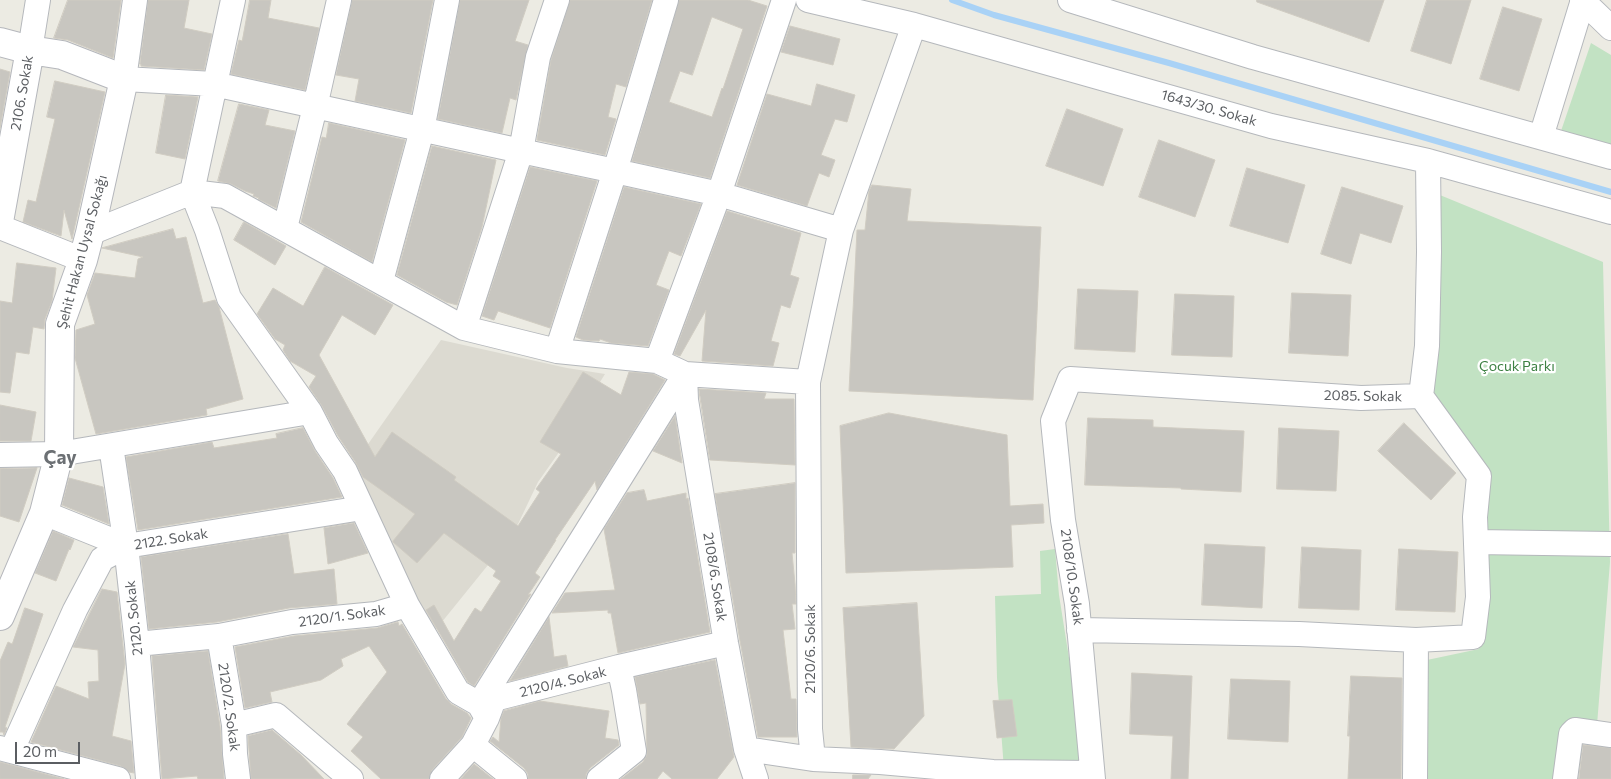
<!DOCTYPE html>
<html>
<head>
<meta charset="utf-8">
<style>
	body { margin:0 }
	#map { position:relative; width:1611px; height:779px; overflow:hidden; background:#ecebe3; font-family:Commissioner,sans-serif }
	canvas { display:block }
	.scale { position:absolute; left:15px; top:742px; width:65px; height:22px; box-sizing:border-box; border:2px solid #5b5e62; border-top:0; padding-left:6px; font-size:15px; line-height:18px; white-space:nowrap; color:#5b5e62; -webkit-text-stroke:4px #fff; paint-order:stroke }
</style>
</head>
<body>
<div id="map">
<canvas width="1611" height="779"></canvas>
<div class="scale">20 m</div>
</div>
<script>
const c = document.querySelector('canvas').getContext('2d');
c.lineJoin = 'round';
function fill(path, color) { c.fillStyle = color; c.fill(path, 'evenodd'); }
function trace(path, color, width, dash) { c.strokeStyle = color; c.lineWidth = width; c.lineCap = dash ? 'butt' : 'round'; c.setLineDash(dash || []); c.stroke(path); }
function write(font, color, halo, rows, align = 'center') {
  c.font = font + ' Commissioner,sans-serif'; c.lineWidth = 4.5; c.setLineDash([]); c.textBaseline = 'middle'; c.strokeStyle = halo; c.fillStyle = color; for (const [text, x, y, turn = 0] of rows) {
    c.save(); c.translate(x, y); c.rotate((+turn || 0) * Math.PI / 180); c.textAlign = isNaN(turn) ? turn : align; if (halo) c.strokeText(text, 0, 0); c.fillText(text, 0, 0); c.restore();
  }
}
const education = new Path2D(`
	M441,340L567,368L605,374L587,403L569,438L538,482L518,524L488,565L433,633L352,467Z`);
const green = new Path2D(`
	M1591,43L1611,55V145L1561,131Z
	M1435,193L1603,262L1610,562L1597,725L1565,727L1560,779H1426L1427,660L1479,649L1484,474L1427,395Z
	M1055,549L1059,595L1086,765L1004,769L997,678L995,596L1041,594L1040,551Z`);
const stream = new Path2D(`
	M952,0L994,15L1169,63L1611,192`);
const building = new Path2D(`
	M68,0H121L113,58L68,40L54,38Z
	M148,0H189L184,28L212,34L204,70L141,66V64H140Z
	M250,0H271L268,18L319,28L305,90L231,74L239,40L242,41Z
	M352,0H433L411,113L355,101L359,79L336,75Z
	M460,0H529L515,41L528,45L516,100L510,98L502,133L438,119Z
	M570,0H652L626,87L616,84L608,117L616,119L605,155L537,140L551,60Z
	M679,0H748L767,6L710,178L632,161ZM712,17L743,29L723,89L722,88L712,117L669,102L680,71L692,75Z
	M1257,0H1384L1369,42L1257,2Z
	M1427,0H1471L1451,64L1411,51Z
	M1503,7L1542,19L1519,91L1480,79Z
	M790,26L840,39L833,65L781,52Z
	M0,69L10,72L0,128Z
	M55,81L105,92L72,239L64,210L61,236L23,222L28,200L36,202L44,167L55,119L47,117Z
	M817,84L855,95L847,122L835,119L821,155L835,160L829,177L819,173L807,206L737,185L767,94L811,106Z
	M166,95L198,97L185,159L156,153Z
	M239,104L269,110L265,125L295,131L276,208L258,199L259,198L253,196L254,194L245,191L231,184L218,181Z
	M1067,109L1123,129L1103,186L1046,166Z
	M329,123L405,140L372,262L301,222L322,137L326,138Z
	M1159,140L1215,160L1195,217L1139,197Z
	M432,146L496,160L482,227L457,305L446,302L397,275Z
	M530,167L597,181L550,328L498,311L494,320L482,316Z
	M1247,168L1305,185L1288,243L1230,226Z
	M872,185L911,189L907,221L1041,227L1033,400L849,391L857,230H865L869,191Z
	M624,187L701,204L681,256L669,251L656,285L669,290L648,346L611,343L600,339L599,341L583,340L576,337Z
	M1342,187L1403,206L1391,243L1360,233L1351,264L1321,254Z
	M727,211L801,233L790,275L799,278L790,308L781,305L771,341L779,343L773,366L702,361L706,310L680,356L674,354Z
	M244,222L286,246L275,265L234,240Z
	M173,229L176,239L186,237L203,303L215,300L219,307L243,399L206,409L207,415L96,434L75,358L76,330L95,324L87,295L95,273L135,278L138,259L143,257L102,248Z
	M17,263L56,268L52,301L45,319L44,329L33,327L29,354L16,352L10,393L0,392V301L12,303Z
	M325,267L393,305L375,335L342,315L319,355L375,457L392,432L456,477L454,480L518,526L540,492L536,489L561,454L540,442L583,372L621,395L629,372L653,374L665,380L597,490L595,481L555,540H556L535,573L540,577L528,595L531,594L474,686L468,682L426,610L434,605L454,641L475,608L481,612L501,581L493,576L496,571L444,533L417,563L393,542V541L415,514L363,477L356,463L338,436L322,406L309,387L316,376L290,361L283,350L285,345L275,339L257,314L273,288L303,306Z
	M1078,289L1138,291L1135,352L1075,349Z
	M1292,293L1351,295L1348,356L1289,353Z
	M1175,294L1234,296L1232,357L1172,355Z
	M699,389L766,393L764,399H794L795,465L710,460Z
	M0,405L36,412L31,441H0Z
	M889,413L1007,435L1010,506L1043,504L1044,523L1011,525L1013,567L846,573L840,426Z
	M675,416L682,463L653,451Z
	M1088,418L1153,420V427L1244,431L1241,492L1181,489V488L1085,485Z
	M1404,423L1456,473L1431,500L1378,451Z
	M303,428L315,451L333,478L342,497L138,530L126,457L212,442L214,448L277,438L276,434Z
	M1279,428L1339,431L1336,491L1277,489Z
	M37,468L19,522L0,516V469Z
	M69,478L103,487L109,524L62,505Z
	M795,483V553H792L795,584L796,604H792L795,629L783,630L791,699H796L797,737H758L740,641L715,494Z
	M644,490L647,501L686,493V499L688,498L710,632L618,653L611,613H608V610L552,613L565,593L615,590L604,529L627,493Z
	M354,523L368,553L328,564L324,528Z
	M53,531L74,540L70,550L69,549L56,581L35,573Z
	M288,534L294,574L334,569L337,604L289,608L217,622L149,629L141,557Z
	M1205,544L1265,547L1262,608L1202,605Z
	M1302,547L1361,550L1359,610L1299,608Z
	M1399,549L1458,552L1455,612L1396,610Z
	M102,589L117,592L125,664L112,736L131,741L134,773L129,772L121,766L31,742L56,686L89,699L88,682L99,681L98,650L73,647Z
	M917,603L924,716L894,749L851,747L843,608Z
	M25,608L43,614L5,727L7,728L4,735L3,732H0V661L8,642L12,644Z
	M549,617L554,657L566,655L568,666L510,681Z
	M398,622L399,626L402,624L446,699L451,704L467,713L471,718L462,737L432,770L429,779H381L351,751L363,737L347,724L387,672L369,646L341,659L343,666L321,680L270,692L272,702L245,708L235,647L294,636L377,628Z
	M208,651L220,726L224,779H198L197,776L162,779L152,656Z
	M715,660L734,757L717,779H672L663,771L657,779H621L643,762L647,755L646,703L640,704L635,677Z
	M1132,673L1192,676L1188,779H1171L1173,736L1130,734Z
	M1351,676L1402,678L1401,779H1348L1350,736H1348Z
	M1231,679L1290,681L1288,742L1228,739Z
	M1012,700L1017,736L997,738L993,701Z
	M540,701L609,711L605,738L618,740L619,745L590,768L586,774V779H528V774L524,768L490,741L493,737L499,742L501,718L504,711Z
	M272,730L301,755L324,779H251L248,736Z
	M1583,745L1611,748V779H1579Z
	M0,762L64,779H0Z
	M474,764L493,779H461Z
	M853,775H871L868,779H853Z`);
const street = new Path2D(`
	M135,0L124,79L214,84L521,151L538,57L557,0
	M233,0L192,192L225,196L464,328L557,351L657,361L685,374L808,382L810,729L813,759L880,762L993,772L1092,773
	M784,0L719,194L841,230
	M808,0L914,25L1271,126L1428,161L1611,212
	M1070,0L1253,57L1611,157
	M1582,0L1611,28
	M30,50L38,0
	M1541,137L1583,0
	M0,227L83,260
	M285,228L315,107L339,0
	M90,233L192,192L207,230L229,298L310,412L326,443L345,471L407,605
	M381,281L422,130L447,0
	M464,328L521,151L615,171L666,0
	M557,351L615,171L719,194L657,361
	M685,374L686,400L726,643L746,749L756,779
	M808,382L841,230L914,25
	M111,446L126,546
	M0,455L59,454L310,412
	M44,513L126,546L137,644L148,779
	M1476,542L1611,544
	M1079,630L1299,634L1416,640L1473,637L1478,597L1475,517L1479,476L1421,396
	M219,636L234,725L235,754L238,779
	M137,644L219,636L292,622L376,614L407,605L458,692L479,704L487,718
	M479,704L685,374
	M234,725L276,715L351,779
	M473,745L515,779
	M0,748L118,779
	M746,749L813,759
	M12,750L75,610L102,559L126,546L362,508
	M442,779L473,745L487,718L494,699L619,667L726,643
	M599,779L634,751L624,690L619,667
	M1093,779L1077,604L1063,520L1053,421L1070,379L1361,398L1421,396L1427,346L1429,252L1428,161
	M1415,779L1416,640
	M1565,779L1571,734L1575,730L1611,735`);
const secondary = new Path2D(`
	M0,42L30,50L62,55L124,79L90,233L83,260L60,324L59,454L44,513L0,616
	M0,216L30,50`);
const streetNames = [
	["2106. Sokak",22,93,-80],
	["1643/30. Sokak",1209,108,16],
	["Şehit Hakan Uysal Sokağı",82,252,-75],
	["2085. Sokak",1363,396,1],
	["2122. Sokak",171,539,-9],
	["2108/6. Sokak",715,577,81],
	["2108/10. Sokak",1072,577,82],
	["2120/1. Sokak",342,616,-8],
	["2120. Sokak",134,618,-96],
	["2120/6. Sokak",810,649,-90],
	["2120/4. Sokak",563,682,-14],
	["2120/2. Sokak",229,707,82]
];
const parkNames = [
	["Çocuk Parkı",1517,366]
];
const districtNames = [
	["Çay",60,458]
];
fill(education, '#dcdad1');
fill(green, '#c2e2c3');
trace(stream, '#a9d2f6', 6);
fill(building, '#c8c6c0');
trace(building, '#d0ccc2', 1);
trace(street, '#b5b8bc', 26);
trace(secondary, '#b5b7bc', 30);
trace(street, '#fff', 24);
trace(secondary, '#fff', 28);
write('14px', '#5b5e62', '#fff', streetNames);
write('14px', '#3d8043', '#fff', parkNames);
write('bold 19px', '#6c7074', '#fff', districtNames);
</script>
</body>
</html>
